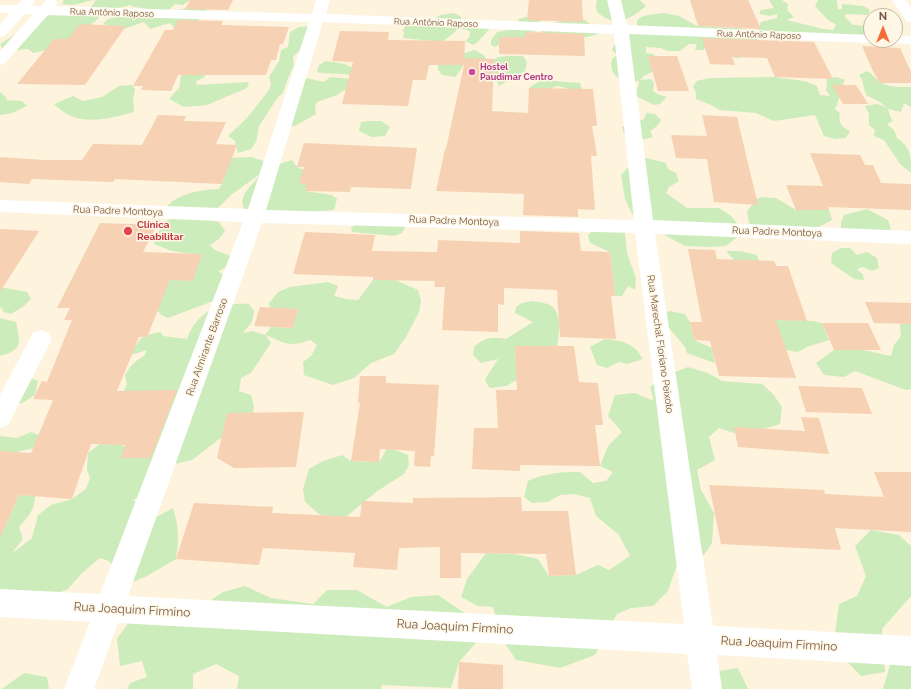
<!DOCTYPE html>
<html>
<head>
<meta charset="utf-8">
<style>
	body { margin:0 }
	#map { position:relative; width:911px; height:689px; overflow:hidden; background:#fef3dd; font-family:Raleway,sans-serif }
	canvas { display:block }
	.north { position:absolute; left:863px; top:8px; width:40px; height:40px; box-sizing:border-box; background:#fff7e6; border:1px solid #c8b8a5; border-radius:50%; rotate:0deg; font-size:11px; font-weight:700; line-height:16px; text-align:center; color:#765944 }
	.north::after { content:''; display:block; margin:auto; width:14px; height:18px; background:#f56c36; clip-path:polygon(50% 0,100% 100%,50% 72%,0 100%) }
</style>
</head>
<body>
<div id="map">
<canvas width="911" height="689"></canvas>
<div class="north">N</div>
</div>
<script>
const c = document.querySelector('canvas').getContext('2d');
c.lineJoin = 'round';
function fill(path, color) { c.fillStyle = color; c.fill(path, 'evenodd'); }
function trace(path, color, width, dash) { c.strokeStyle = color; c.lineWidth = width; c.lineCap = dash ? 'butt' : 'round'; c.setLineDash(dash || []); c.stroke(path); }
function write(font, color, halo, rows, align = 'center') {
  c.font = font + ' Raleway,sans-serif'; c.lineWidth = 3; c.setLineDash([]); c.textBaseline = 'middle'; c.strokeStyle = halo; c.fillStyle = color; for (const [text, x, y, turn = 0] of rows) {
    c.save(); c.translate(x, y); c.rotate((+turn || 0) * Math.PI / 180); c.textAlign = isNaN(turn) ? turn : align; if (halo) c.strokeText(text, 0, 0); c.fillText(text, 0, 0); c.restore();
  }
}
const green = new Path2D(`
	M64,0H190L183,5L175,4L169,10C179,12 191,6 202,3L207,11C201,22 187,26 175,29L170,23L150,29L144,22L124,29L103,24L108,19L155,10L134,7L130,5C117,9 105,11 91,7L96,0C84,0 74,9 62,3Z
	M597,0H640L646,6C629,20 616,28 597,12L596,5Z
	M769,0H782L788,4L787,10L794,17L787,20L823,29L833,30L836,25L827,19L815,6L818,0H837L838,9H842V4L863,6L870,10L868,15L846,14L845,17L853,25L871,26L870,37L765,35L758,30L761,22L777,18V14L770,16L759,14L761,10L774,8Z
	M454,13L460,16L463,22L454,33L442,42L403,38L404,33L403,30L407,23L435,18L440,15Z
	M664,13L679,16L697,26L737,28L749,30L757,35V41L740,58H735L709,46L702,50H695L697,44H689L680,51H667L661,48L646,47V53L653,54L659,63L658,69L644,76L640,80L650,79L654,82L653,91L657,94L667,97L660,104L654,105L636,96C636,90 639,87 639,81C631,83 617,81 613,72C611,68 611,64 612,59L617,55L612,50L614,45L628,39V35L642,31C625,15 655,14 664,13Z
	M45,15L100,16L96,21L56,48L33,53L28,49L4,51L0,44Z
	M526,17H537L542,18L538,23L536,31L529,33L528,49L517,43L516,37H499V45L495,47L491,45V40L497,32L513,29L519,19Z
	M575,19L586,20L598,34C577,42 562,36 541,33L543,28C554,22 563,20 575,19Z
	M465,23L491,27L477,43L473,45L465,41L469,38L470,32L467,30L461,29Z
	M310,26L301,49L293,57L294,65L288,78L283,93L278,97L259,126L256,142L251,149L238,153L235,141L228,136L247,118L269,90L271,85L269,77L279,61L281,50L288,47L290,32L299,27Z
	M475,50L485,56V59L463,65L462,68L455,77L442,75L438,70V65L453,52L465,53Z
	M508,56H523L527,62L525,71L499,86L493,74L494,59L498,57Z
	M326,61L345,64L350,67L364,63L355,76L344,74L319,73L317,71L319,65Z
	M190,70L203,71L205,77L196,81L197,85L249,82L247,88L207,105L184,107L169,99L179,88L181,76Z
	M867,71C873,74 874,77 879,81C887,88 901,87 911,87V107L904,103L901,112L888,109L890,116L893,121L887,124L894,130L897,138C911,148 911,155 911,173L900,164L884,140L874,136L875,130L869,125V114L865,106L878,104L887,108L880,102L866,95L862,80L859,75Z
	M330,77L352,79L349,87L337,95L317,102L315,106L316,114L295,126L283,124L306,78L324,82Z
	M775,77C790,80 804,79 817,86L820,95L830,96L826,90L827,79L836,77L845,80C840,89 840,100 835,109L840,113C838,122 841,127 850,131L846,138L835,139L824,136L815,115L774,121L756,113L720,110L711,105L696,99V93L693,86L697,81L709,78Z
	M541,80L580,83L582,89L572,90L558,86L542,91L529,88Z
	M132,85L135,89L133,101L134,112C114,117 90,125 69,115C64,113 59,108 54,104L73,96L83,101L102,97L119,86Z
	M0,92L7,98L5,100L22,101L27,106L12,113L0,115Z
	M646,113L655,114L661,120L657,126L650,131L653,137C641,141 635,140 624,134L622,127L644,119Z
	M369,121H381L390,127L385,136L372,137L359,131L361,122Z
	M251,157L276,165L292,160L297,167L309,172L299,183L306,184L305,191L332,195L337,199L334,210L308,212L245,210C236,195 254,185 260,174L231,195L217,209L166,208C177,193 201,190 219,189L224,180L220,172L228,158Z
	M646,158L666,163L668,169L676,173L679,181L669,187L666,193L687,208H719L730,215L737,223L736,238L726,246L711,247L685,246L648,226L632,214L625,199L621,175L636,159Z
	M762,197L776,198L796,210H829L832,220L821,226L805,229H758L749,223L747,212L756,199Z
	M867,209L888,220L891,229L889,232H841V223L844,215Z
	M182,215L219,222L225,231L219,239L210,245L215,250L233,257L225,268L218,271L224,275L213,301L168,318L161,315L155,307L158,293L187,259L194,254L172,251L154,244C163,222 159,223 182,215Z
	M356,224L405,226V228L402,233L395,236L352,232L351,228Z
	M607,226L625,233L627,253L636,278L635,290L628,286L622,296H615L610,252L590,243L588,235L595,229Z
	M841,248H850L857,255L867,252L877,258L879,268L872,271L863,267L857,269L863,275L864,280L854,279L831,263L832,253Z
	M726,251H741L757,255L763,272L737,275L734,260Z
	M373,280H395L418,290L421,301L419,312L406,337L394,354L371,363L354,378L333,385L304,375L303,362L311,356L317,345L310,340C289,348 285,343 266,335L271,343L251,373L241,378L239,391L251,395L254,406L252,419L218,440L192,460L175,464L154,488L133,500L143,508L149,521L173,508C179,526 179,541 176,559L147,576L128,584L109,561L100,558L82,573L67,590L49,595L0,599V530L4,529L19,495L35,496C35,510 28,517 19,527L23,539L11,554L32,538L38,515L51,505L72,499L86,489L90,478L87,470L88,453L100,444L115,445L127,431L123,446L135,451L122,395L127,384L125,376C128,368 136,360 144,356L147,350L131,355C139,338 142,335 161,332L163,336L187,339C197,310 221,302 249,304L254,311L252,322L243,333L253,331L265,335L271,327L293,328L298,309L270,308L269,303L278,292L290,287L328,282L338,286L334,296L346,299L358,300Z
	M0,287L27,292L31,299L24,306L11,314L3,312L2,307L0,308Z
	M532,301C549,303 558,305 559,324C559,332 559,338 557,346H515L517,380L506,386L490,388L485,381C488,372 494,367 498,359L481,363L473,355L474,347C483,338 493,336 506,339L533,322L515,313L516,307L522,303Z
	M670,311L685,314L690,322L694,340L712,348L715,363L687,353L685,347L659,316Z
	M0,318L16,322C20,343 24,349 0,356Z
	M774,320L813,321L822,323L829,340L807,347L798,352L780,349Z
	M900,324H911V389L906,390L855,371L844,377L824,375L816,363L834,350H863L891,356L894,345L901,336Z
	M605,339C623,341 633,342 643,359L627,364L619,362L607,368L597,365L590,347Z
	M688,367L708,373L722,381L762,384L773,394L782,407L780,424L743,436L719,428L709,437L715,460L697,470L701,490L714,513L712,543L704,555L680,556L668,591L653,606L631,608L617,614L595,655L560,668L516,660L503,640L493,607L478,606L461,597L467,579L486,553L515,554L538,559L549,576L576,575L598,565L609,570L630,556L619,535L596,516L590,498L574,494L560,495L548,502L532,503L524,497L528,481C544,473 562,472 580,472L593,483L606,481L613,472L600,466L608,446L622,432L608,416L615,395L635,393L654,401L650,387L665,376Z
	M22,375L38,381L35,395L24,402L6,408Z
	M31,432L41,436L38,447L0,456V436L17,438Z
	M387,449L395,450L408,455L409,465L404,474L376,492L346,517L320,515L305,502L303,489L309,469L323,461L342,455L351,461L379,462Z
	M871,530L899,535L911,546V596L882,629L885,672L861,676L833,647L839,604L857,596L866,576L855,546Z
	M245,586L271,598L313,604L327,590H357L387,607L411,597L438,595L488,629L459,662L451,688L382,685L381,689H237L239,676L216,664L193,674V689H127L130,683L147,677L142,661L120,666L117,639L136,612L190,614L223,592Z
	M894,651L911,655V689H883Z
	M738,668L748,689H710L707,673Z
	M24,673L47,677L49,689H2Z`);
const building = new Path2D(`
	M190,0H233L228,10L185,9Z
	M529,0H582L583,22L527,20Z
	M690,0H748L761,29L698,26Z
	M178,20L223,21L221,25L289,27L283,44H280L276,60H271L266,75H178L171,91L141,90L143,86H133L165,30H173Z
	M80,24L126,26L85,85L17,84L54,39H68Z
	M340,31L389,32L388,40L465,41L464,63L465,58L494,59L492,111L528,113L529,88L593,89L597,126H592L597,156H591L595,210L578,209V217L523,215L524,194L436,191L445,149H446L464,65H429L426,80H413L408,106L342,104L353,62L332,61Z
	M526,32L584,34L585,56L499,54V37H525Z
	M702,38L814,42L833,79L775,77L767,58L732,57L735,65L710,64Z
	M862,46L900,48L911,72V83H880L873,71Z
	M648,56H677L689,91H658Z
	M832,85H856L868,104H843Z
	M158,115L186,116L184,121L226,122L216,144L237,145L222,184L115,179L113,182L32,179L29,184L0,182V157L45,160H82L93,144L142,145Z
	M702,115L737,117L758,205L714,202L707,159L676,158L671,135L707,136Z
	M304,143L417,148L411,189L351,187L350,192L305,191L306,184L299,183L304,167H297Z
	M810,153L860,155L865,165H873L881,183L911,184V210L828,207L829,210H796L786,185L823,186Z
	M100,223L157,225L143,252L202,254L193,281L170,280L147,337H139L117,391L177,390L151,458H121L125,445L91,444L72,499L19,495L0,538V451L31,453L53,400L33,399L42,381L47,382L72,320H64L70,308H57Z
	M0,229L39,231L0,292Z
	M520,231L579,233L581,251L610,252L615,296H611L616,339L560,337L557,290L504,288V305L498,304V332L442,330L445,287H434L435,281L373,280V277L293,274L305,232L375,235L372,251L437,252L438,240L520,243Z
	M688,249L715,250L717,259L774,261L776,266H788L807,321L776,320L796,378L719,376L710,341L694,340L690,322H702Z
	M865,302L911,303V324L874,323Z
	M260,307L298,309L293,328L254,326Z
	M822,323H868L881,350H834Z
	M515,346H574L579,382L598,383L603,425H595L600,466L520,465V471L472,469L474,428H498L496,390H517Z
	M360,376H386V383L439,385L434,456H431L430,467L414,466L415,451L380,449L379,462L351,461L360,403H358Z
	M798,386L862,388L872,414L806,412Z
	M304,412L296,467L234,468L217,458L227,413Z
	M801,417L819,418L829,454L738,447L734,427L805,431Z
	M874,472H911V532L835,528L841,550L721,544L709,485L824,490L825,494L884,497Z
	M521,497L522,511H568L576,575L549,576L546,554L461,553V578H440V547L399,548L397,570L353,567L355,553L263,548L259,565L176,559L194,503L273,507L272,513L360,517L362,501L413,503V498Z
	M459,662L503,665V689H458Z`);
const minor = new Path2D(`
	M22,0H33L35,2L32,6H41L46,0H55L58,3L55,6L312,14L316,0H330L326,14L613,25L607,0H621L627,25L871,35V40H878L876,42L871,43L629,34L653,220L911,231V243L907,244L655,234L713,626L911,636V666L717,655L722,689H692L687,654L118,623L94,689H64L90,622L0,617V589L100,594L243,222L0,212V200L248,209L309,22L48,15L5,63L0,65V51L33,14H25L5,36L0,37V24L10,13H0V5H17ZM323,22L614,34L634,220L266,210ZM262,223L635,233L684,624L128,596Z
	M892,0H906L911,8V22L906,21Z
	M895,36H911V44L890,43L888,40H895Z
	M41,330L49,333L52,339L8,425L0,428V395L33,333Z`);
const markers = [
	[472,72,4,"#d1479c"],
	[128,231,5,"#e0444e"]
];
const farStreetnames = [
	["Rua Antônio Raposo",112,13,2],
	["Rua Antônio Raposo",436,23,2],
	["Rua Antônio Raposo",759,35,2]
];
const farHotelnames = [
	["Hostel",480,67],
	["Paudimar Centro",480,77]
];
const streetNames = [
	["Rua Padre Montoya",118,211,2],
	["Rua Padre Montoya",454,221,2],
	["Rua Padre Montoya",777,232,2],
	["Rua Marechal Floriano Peixoto",660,344,82],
	["Rua Almirante Barroso",207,347,-70]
];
const healthNames = [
	["Clínica",137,225],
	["Reabilitar",137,237]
];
const nearStreetnames = [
	["Rua Joaquim Firmino",132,610,3],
	["Rua Joaquim Firmino",455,627,3],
	["Rua Joaquim Firmino",779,644,3]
];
fill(green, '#ccecbb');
fill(building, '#f6d1b3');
fill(minor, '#fff');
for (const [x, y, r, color] of markers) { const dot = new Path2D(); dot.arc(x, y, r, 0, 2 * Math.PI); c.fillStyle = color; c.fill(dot); trace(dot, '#fff7e6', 1.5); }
write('9px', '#765944', '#fff7e6', farStreetnames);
write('bold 9px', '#b23c85', '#fff7e6', farHotelnames, 'left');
write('10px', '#765944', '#fff7e6', streetNames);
write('bold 10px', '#be3a42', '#fff7e6', healthNames, 'left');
write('12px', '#765944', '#fff7e6', nearStreetnames);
</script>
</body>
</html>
